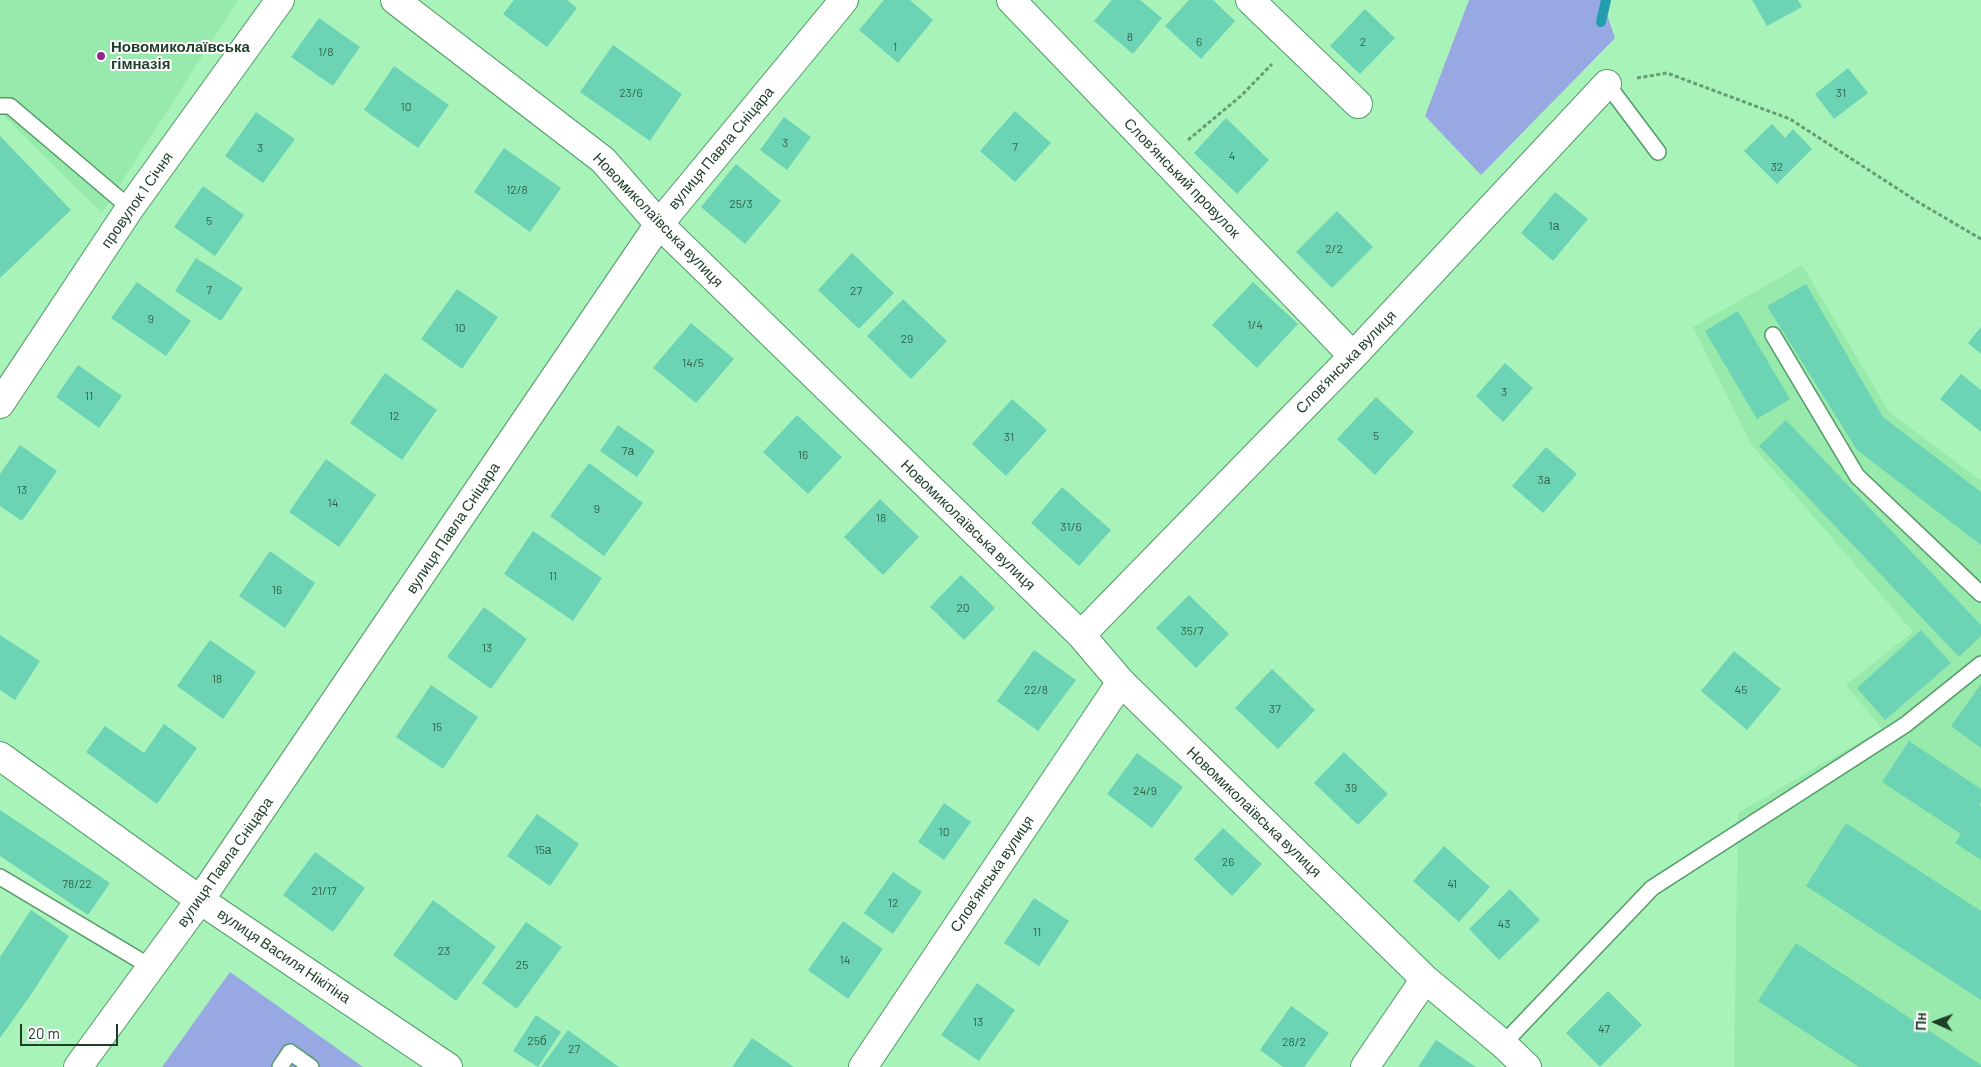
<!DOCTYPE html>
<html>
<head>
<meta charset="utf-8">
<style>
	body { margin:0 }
	#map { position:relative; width:1981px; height:1067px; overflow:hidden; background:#a7f3ba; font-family:Barlow,sans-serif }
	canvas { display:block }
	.north { position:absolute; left:1911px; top:997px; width:50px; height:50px; -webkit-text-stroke:4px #fff; paint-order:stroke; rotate:272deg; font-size:14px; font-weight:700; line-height:20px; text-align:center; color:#1f3e28 }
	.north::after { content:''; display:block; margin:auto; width:18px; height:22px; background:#1f3e28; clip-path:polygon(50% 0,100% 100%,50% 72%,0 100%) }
	.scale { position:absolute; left:20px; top:1024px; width:98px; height:22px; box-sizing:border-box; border:2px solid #1f3e28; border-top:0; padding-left:6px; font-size:15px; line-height:18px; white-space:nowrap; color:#1f3e28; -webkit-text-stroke:4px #fff; paint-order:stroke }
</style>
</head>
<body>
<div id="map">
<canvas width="1981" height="1067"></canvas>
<div class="north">Пн</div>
<div class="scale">20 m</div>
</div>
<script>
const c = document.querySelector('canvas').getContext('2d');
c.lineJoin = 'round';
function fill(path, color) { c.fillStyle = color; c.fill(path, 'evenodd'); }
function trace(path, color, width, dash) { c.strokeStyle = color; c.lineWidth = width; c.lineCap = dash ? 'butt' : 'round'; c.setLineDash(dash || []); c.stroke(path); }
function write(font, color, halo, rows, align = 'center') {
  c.font = font + ' Barlow,sans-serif'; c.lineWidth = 4; c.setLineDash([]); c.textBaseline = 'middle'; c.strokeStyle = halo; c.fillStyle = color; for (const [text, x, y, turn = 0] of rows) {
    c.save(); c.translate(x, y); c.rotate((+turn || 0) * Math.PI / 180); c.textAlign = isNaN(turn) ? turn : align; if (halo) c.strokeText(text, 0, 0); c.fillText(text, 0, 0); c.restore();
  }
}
const built = new Path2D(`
	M0,0H238L102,213L0,112Z
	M1802,265L1889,412L1981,481V1067H1734L1738,813L1882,729L1846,685L1913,632L1751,444L1693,327Z`);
const green = new Path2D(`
	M1469,0H1602L1615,38L1481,175L1425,116Z
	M230,972L363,1067H162Z`);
const stream = new Path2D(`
	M1601,22L1606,0`);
const building = new Path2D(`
	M514,0H567L577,8L547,47L503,14Z
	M884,0H910L933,20L898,63L859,30Z
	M1112,0H1140L1162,18L1133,54L1094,21Z
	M1189,0H1213L1235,21L1201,59L1165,26Z
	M1752,0H1798L1802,7L1767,26Z
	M1365,9L1395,38L1360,74L1330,46Z
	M319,18L360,47L333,86L291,57Z
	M613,45L682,94L650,141L580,92Z
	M394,66L449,105L418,148L364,110Z
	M1848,68L1868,93L1834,119L1815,94Z
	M1015,111L1051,143L1015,182L980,151Z
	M256,112L295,139L263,183L225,156Z
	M784,117L811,137L787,170L760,150Z
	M1226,118L1269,160L1237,194L1194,153Z
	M1772,124L1785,138L1793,129L1812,149L1777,184L1744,151Z
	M0,136L71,210L0,278Z
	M504,148L561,188L530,232L474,192Z
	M736,164L781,201L745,244L701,207Z
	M203,186L244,215L215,256L174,227Z
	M1555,192L1588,219L1553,261L1521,233Z
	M1337,211L1373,247L1332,288L1296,252Z
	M852,253L894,293L859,329L818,290Z
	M196,258L243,288L221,321L175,291Z
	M137,282L191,321L166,356L111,318Z
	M1253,282L1298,324L1257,368L1212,325Z
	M1806,284L1883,417L1981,492V545L1857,450L1767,306Z
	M457,289L498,317L462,369L421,339Z
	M903,299L947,341L911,379L867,336Z
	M1738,311L1790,399L1757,419L1705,331Z
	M691,323L734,359L696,403L653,368Z
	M1981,327V354L1968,343Z
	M1505,363L1533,388L1503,422L1476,396Z
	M78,365L122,396L99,428L56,397Z
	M385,373L437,410L402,460L350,423Z
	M1961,374L1981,390V432L1940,399Z
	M1376,397L1414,432L1375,475L1337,439Z
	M1012,399L1047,430L1006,476L972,444Z
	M797,415L842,457L808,494L763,452Z
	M1786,420L1981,625V636L1959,657L1759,446Z
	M618,425L655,451L637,477L600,451Z
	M20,445L57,471L22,521L0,506V474Z
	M1546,447L1577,474L1543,513L1512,486Z
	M326,459L376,495L339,547L289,512Z
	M589,463L643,503L604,556L550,516Z
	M1062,487L1111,530L1079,566L1031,523Z
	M880,499L919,537L883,575L844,537Z
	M533,531L602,578L573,621L504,574Z
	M270,551L315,583L285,628L239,596Z
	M961,575L995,608L964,640L930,607Z
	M1189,595L1229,634L1196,668L1156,628Z
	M484,607L527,639L491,689L447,657Z
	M1921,630L1951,663L1885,720L1857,688Z
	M0,635L40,661L15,700L0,690Z
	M210,640L256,672L223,719L177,686Z
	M1034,650L1076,680L1038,731L997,701Z
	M1734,651L1781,689L1747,730L1701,691Z
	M1272,669L1315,710L1278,749L1235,708Z
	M1981,684V748L1951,726Z
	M431,685L478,717L443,769L396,737Z
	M164,724L197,748L157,804L86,752L105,726L144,753Z
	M1909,741L1981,789V802L1979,805L1981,807V860L1955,843L1961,834L1882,782Z
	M1344,752L1388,794L1358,825L1314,783Z
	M1137,753L1183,787L1152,828L1107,794Z
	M944,803L971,822L944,860L918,842Z
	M0,810L110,883L88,915L0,856Z
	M537,814L579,844L550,886L507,856Z
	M1846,823L1981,911V1000L1806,886Z
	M1223,828L1262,864L1232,896L1194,859Z
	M1444,846L1490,887L1459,922L1413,881Z
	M315,852L365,888L333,932L283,895Z
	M893,872L922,892L893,934L864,913Z
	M1510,889L1540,920L1499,960L1469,929Z
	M1034,898L1069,921L1039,966L1004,943Z
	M433,900L496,947L456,1001L393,955Z
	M31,910L69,936L30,996L0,1038V957Z
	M843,921L883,949L848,999L808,970Z
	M526,922L562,947L517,1009L482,983Z
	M1796,943L1981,1065V1067H1859L1758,1001Z
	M977,983L1015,1010L979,1061L941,1035Z
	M1608,991L1642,1025L1600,1067L1566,1033Z
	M1291,1006L1329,1033L1304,1067H1283L1260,1050Z
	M536,1015L561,1032L538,1067L513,1051Z
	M568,1030L619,1067H541Z
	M752,1038L794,1067H732Z
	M1436,1040L1476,1067H1418Z`);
const path = new Path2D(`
	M1637,78L1667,73L1790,119L1918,202L1981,239
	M1188,140L1242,95L1272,64`);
const service = new Path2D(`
	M1607,84L1658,152
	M0,106H10L130,208
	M1773,335L1857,476L1981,594
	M0,877L151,967
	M1503,1044L1652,888L1905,725L1981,664
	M280,1067L290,1052L311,1067`);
const minor = new Path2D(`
	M395,0L603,160L659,224L1081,635L1121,682L1425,979L1503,1044L1527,1067
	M1011,0L1353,356
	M1250,0L1358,104
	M0,404L130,208L280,0
	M1081,635L1353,356L1607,84
	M0,756L200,900L448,1067
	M78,1067L200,900L659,224L844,0
	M863,1067L1121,682
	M1365,1067L1425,979`);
const markers = [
	[101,56,5,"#94288b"]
];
const numberNames = [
	["8",1130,37],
	["6",1199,42],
	["2",1363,42],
	["1",895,47],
	["1/8",326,52],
	["23/6",631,93],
	["31",1841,93],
	["10",406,107],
	["3",785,143],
	["7",1015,147],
	["3",260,148],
	["4",1232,156],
	["32",1777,167],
	["12/8",517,190],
	["25/3",741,204],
	["5",209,221],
	["1а",1554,226],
	["2/2",1334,249],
	["7",209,290],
	["27",856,291],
	["9",151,319],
	["1/4",1255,325],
	["10",460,328],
	["29",907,339],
	["14/5",693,363],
	["3",1504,392],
	["11",89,396],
	["12",394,416],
	["5",1376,436],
	["31",1009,437],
	["7а",628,451],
	["16",803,455],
	["3а",1544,480],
	["13",22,490],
	["14",333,503],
	["9",597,509],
	["18",881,518],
	["31/6",1071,527],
	["11",553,576],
	["16",277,590],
	["20",963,608],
	["35/7",1192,631],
	["13",487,648],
	["18",217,679],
	["22/8",1036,690],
	["45",1741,690],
	["37",1275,709],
	["15",437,727],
	["39",1351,788],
	["24/9",1145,791],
	["10",944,832],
	["15а",543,850],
	["26",1228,862],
	["78/22",77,884],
	["41",1452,884],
	["21/17",324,891],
	["12",893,903],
	["43",1504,924],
	["11",1037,932],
	["23",444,951],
	["14",845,960],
	["25",522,965],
	["13",978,1022],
	["47",1604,1029],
	["25б",537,1041],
	["28/2",1294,1042],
	["27",574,1049]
];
const poiNames = [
	["Новомиколаївська",111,47],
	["гімназія",111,64]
];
const streetNames = [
	["вулиця Павла Сніцара",721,148,-50],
	["Словʼянський провулок",1182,178,46],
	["провулок 1 Січня",137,200,-55],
	["Новомиколаївська вулиця",658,220,46],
	["Словʼянська вулиця",1346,362,-46],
	["Новомиколаївська вулиця",968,525,44],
	["вулиця Павла Сніцара",453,528,-56],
	["Новомиколаївська вулиця",1254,812,44],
	["вулиця Павла Сніцара",225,862,-55],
	["Словʼянська вулиця",992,874,-56],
	["вулиця Василя Нікітіна",284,956,34]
];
fill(built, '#97eaac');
fill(green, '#98a8e2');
trace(stream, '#249db0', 10);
fill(building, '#6cd4b5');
trace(service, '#529b67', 18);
trace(minor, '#529b67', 30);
trace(path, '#669c74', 3, [4, 2.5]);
trace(service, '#fff', 15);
trace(minor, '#fff', 28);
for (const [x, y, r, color] of markers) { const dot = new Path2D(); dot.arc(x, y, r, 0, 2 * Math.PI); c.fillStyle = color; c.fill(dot); trace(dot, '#fff', 2); }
write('12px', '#32644b', null, numberNames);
write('bold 15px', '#1f3e28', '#fff', poiNames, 'left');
write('15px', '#1f3e28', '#fff', streetNames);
</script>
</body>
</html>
